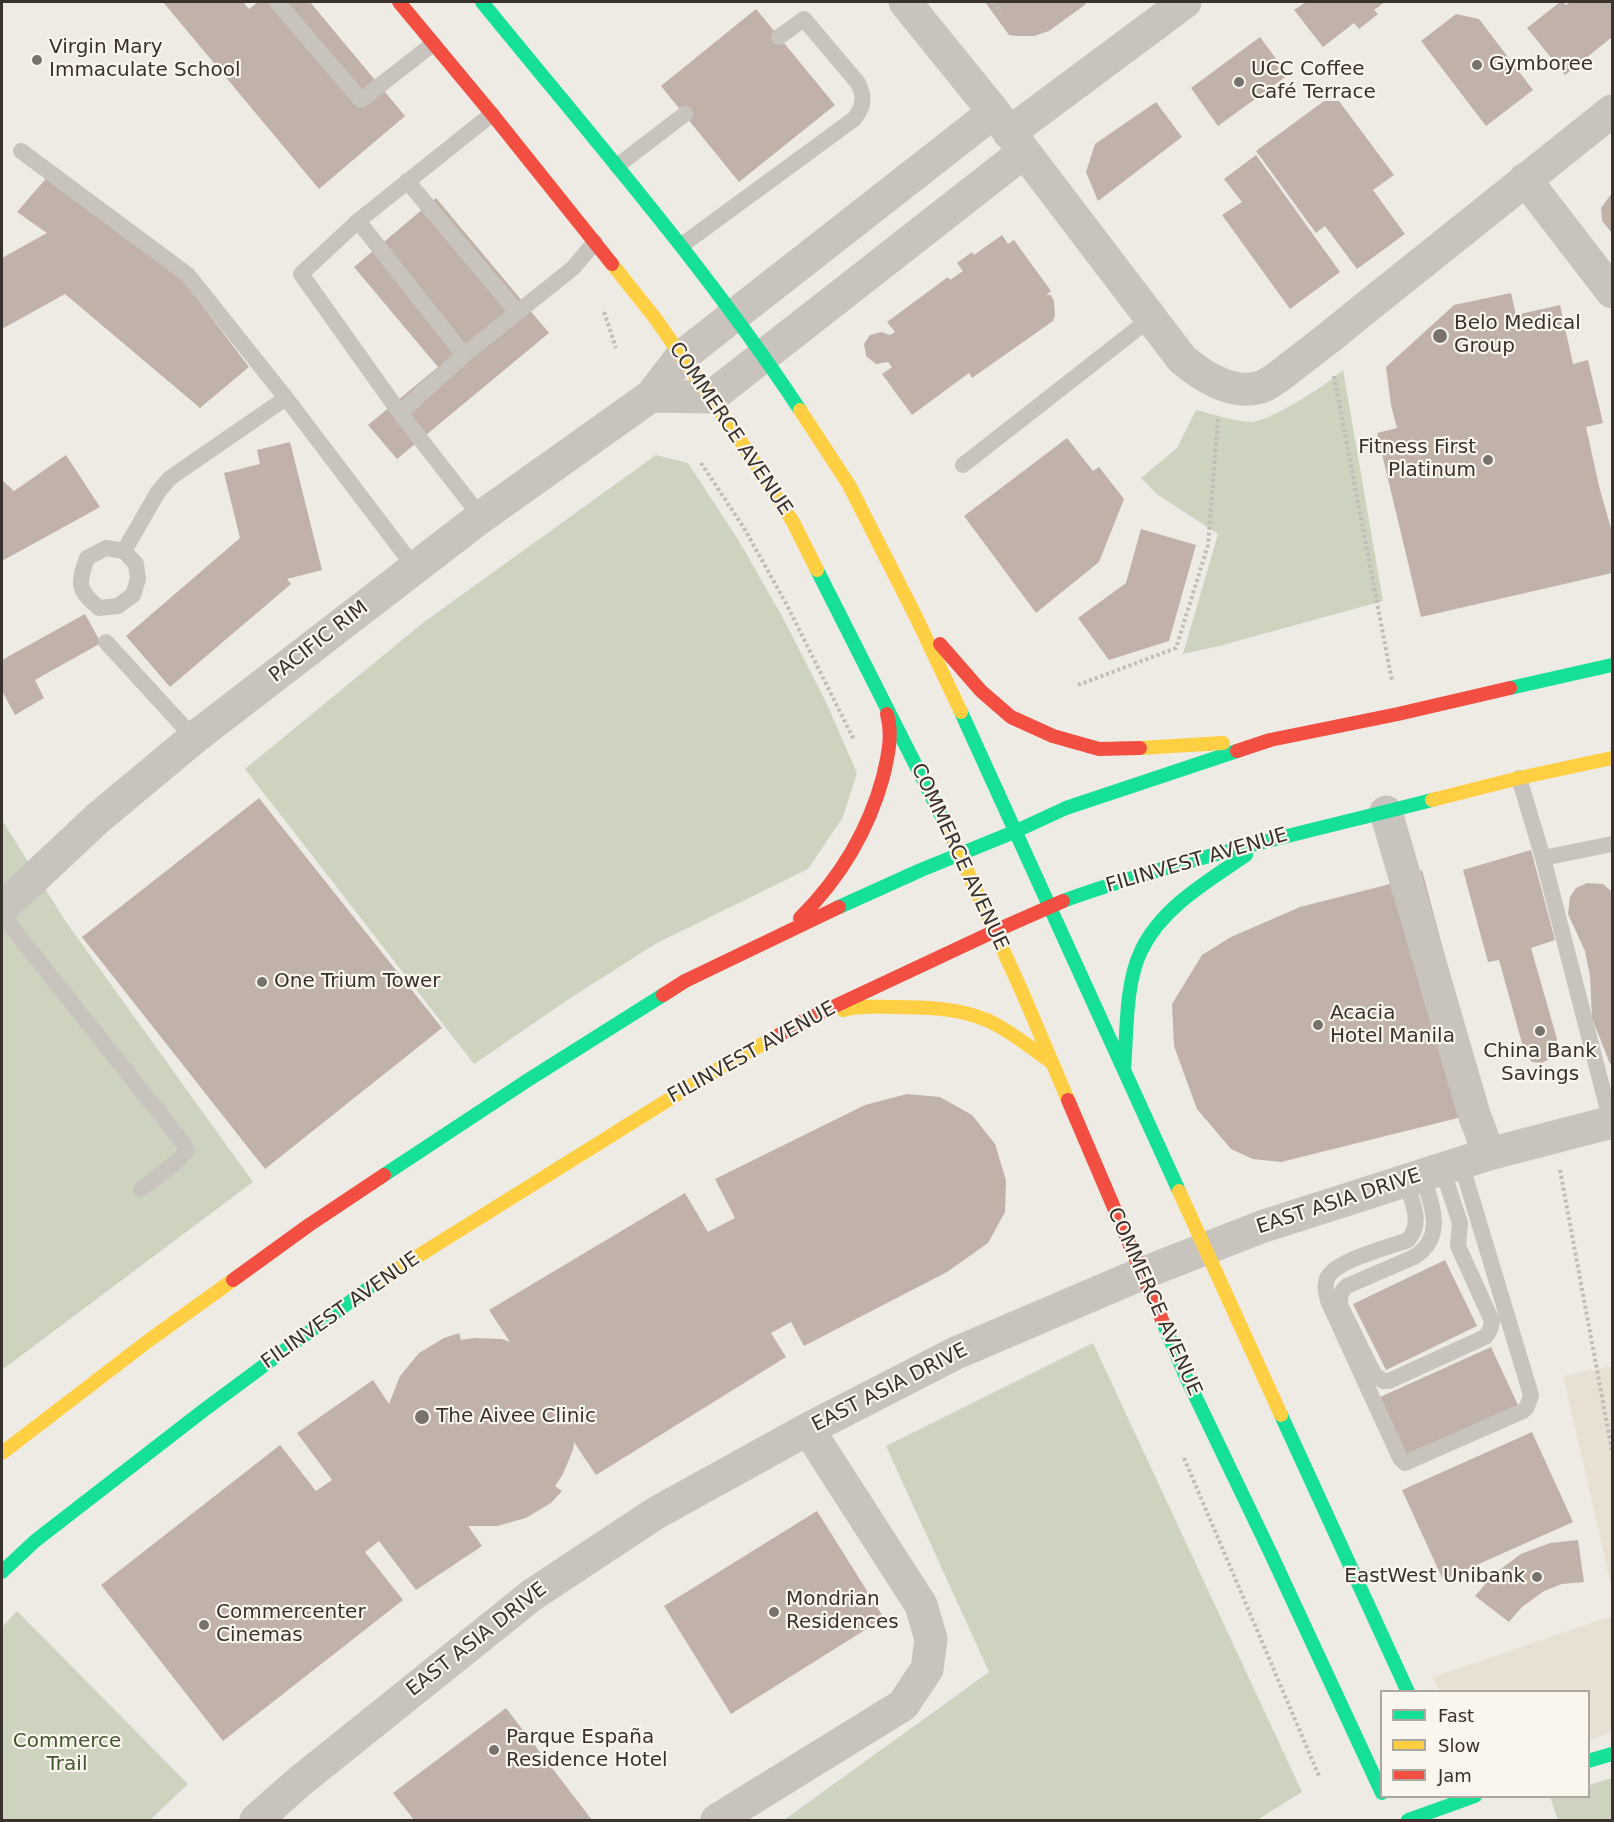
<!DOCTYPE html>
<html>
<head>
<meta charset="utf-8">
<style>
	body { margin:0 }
	#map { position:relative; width:1614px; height:1822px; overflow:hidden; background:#eeebe5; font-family:"DejaVu Sans",sans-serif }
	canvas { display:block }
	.frame { position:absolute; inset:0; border:3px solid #39312b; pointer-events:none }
	.legend { position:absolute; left:1380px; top:1690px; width:210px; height:108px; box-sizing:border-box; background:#faf5ed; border:2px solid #ada79f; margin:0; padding:8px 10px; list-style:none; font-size:18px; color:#39312b }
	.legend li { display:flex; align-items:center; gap:12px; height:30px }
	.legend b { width:30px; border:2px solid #ada79f }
</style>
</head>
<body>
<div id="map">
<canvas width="1614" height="1822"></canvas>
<div class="frame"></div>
<ul class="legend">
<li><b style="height:8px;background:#16e098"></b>Fast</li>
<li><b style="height:8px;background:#ffcf43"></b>Slow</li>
<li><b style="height:8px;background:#f24e42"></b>Jam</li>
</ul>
</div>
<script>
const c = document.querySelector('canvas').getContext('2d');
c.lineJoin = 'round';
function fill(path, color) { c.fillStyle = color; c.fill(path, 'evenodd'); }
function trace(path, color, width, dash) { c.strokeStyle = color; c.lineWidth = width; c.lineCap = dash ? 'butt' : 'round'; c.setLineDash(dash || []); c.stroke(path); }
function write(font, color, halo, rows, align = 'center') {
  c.font = font + ' "DejaVu Sans",sans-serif'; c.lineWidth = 4.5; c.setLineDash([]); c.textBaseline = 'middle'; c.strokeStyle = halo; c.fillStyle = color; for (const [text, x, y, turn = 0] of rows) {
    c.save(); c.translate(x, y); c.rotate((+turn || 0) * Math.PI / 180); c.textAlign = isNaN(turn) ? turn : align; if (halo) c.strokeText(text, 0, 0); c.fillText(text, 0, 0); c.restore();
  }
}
const green = new Path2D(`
	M1343,370L1383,601L1219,646L1183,654L1218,534L1158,495L1141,478L1177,448L1196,410C1213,414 1232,421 1250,422C1270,422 1328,384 1343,370Z
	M656,455L688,463L739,541L783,618L826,702L857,773L843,817L808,869L657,943L575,995L474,1064L245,769L424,622Z
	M2,820L66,922L253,1182L2,1370Z
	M1093,1343L1302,1792L1257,1820H784L989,1672L886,1446Z
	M17,1611L188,1784L150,1820H2V1627Z
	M1612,1778V1820H1558L1550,1797L1588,1796L1589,1785Z`);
const plaza = new Path2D(`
	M1612,1366V1589L1563,1376Z
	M1612,1616V1732L1589,1740L1588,1692L1440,1691L1433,1677Z`);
const building = new Path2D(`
	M163,2H243L249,9L258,2H310L405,116L319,189Z
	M985,2H1084L1086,4L1049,31L1034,36H1017L1009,35Z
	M1306,2H1385L1374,10L1378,14L1359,29L1354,23L1323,47L1294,10Z
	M1560,2H1563L1566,5L1570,2H1612V37L1565,75L1527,28Z
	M756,9L835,105L739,182L661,86Z
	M1456,14L1479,19L1533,90L1486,126L1421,41Z
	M1260,37L1288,75L1218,126L1191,88Z
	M1324,101H1339L1394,175L1373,190L1405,234L1357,269L1325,226L1316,233L1256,151Z
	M1156,102L1182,137L1098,201L1086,172L1095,144Z
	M1256,155L1340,272L1290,309L1222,215L1242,202L1224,179Z
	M49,175L173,267L249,367L200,408L65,294L2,329V258L47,233L17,212Z
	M1612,193V233L1602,221L1601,208Z
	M436,198L549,333L397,459L368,425L438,367L354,267Z
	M1002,235L1008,244L1014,240L1051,291L1046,295H1051L1054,301L1055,315L1053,321L972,378L969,373L912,415L882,374L892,367L888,362L876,364L866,356L864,344L870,335L881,332L890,335L895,332L887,322L948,277L950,280L963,271L957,263L972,252L974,255Z
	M1511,293L1516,315L1560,305L1573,364L1588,360L1603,423L1586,427L1599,486L1612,532V573L1421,617L1377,433L1397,428L1391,405L1386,367L1454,305Z
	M1067,438L1093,471L1099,467L1124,499L1099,562L1036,613L964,516Z
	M290,442L322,570L287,579L291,584L170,687L126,636L240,538L224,473L260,464L257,450Z
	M66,455L100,507L2,561V480L14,491Z
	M1141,529L1196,545L1169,641L1109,660L1078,618L1126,583Z
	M85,614L101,643L35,680L44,698L15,715L2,691V660Z
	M259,798L442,1028L265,1169L82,937Z
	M1531,850L1555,940L1531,948L1557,1039L1554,1055L1551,1058L1542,1063L1532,1062L1525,1054L1499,960L1488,962L1463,870Z
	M1422,870L1486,1111L1281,1162L1253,1159L1231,1149L1197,1109L1174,1046L1172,1004L1202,955L1231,937L1300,907L1406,880Z
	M1587,883L1603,884L1612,892V1063L1610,1064L1592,1018L1590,976L1585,951L1568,914L1570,897L1576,888Z
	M907,1094L940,1097L972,1115L995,1144L1006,1180L1005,1212L988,1243L947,1272L804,1346L791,1322L771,1333L786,1357L596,1475L574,1442L573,1450L562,1476L555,1486L562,1491L551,1503L526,1518L497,1526H468L482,1546L416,1590L379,1541L365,1552L403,1600L223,1741L101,1585L280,1445L316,1491L332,1480L297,1433L373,1380L389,1404L400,1376L419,1353L444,1338L459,1333L461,1340L474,1338L502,1339L510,1342L489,1310L685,1193L708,1232L735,1218L715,1179L865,1105Z
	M1445,1260L1477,1326L1386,1370L1353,1304Z
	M1491,1347L1518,1405L1406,1456L1378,1398Z
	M1532,1432L1573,1522L1443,1580L1402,1490Z
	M817,1511L884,1618L731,1714L664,1606Z
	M1578,1540L1584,1582L1562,1584L1544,1591L1522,1607L1509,1622L1475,1596L1495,1573L1521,1554L1550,1543Z
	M506,1708L592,1820H414L393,1793Z`);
const path = new Path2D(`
	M992,2L1002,15
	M604,312L616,348
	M1334,376L1392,681
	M701,463L744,528L789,609L854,740
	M1078,685L1176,648L1208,545L1218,419
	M1560,1170L1612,1451
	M1184,1458L1319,1776`);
const lane = new Path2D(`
	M277,2L361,100L433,44
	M21,151L188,275L286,398L415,568
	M617,166L685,114
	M407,181L517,312
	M358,221L464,355
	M682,245L854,119C864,107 865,97 858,83L804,19L779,37
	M400,413L464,355L573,268L595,242
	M963,465L1151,318
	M481,517L400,413L301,274L358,221L492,114
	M124,551L136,564L138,579L133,595L118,606L99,608C77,590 78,583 87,558L106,548L124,551L158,492L170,478L286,398
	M106,642L194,738
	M1519,778L1543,858L1611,1122
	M1543,858L1612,844
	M2,915L184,1144L186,1151L180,1159L141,1189
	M1422,1174C1431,1204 1447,1236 1414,1257L1347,1286C1340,1292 1340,1296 1340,1305L1374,1374L1383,1381H1389L1485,1337C1490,1332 1491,1328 1492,1321L1458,1246L1460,1223L1442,1168
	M1405,1179C1411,1199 1424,1223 1408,1240C1389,1247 1342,1259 1330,1274C1323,1282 1326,1292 1328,1301L1400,1458L1405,1463L1523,1411L1527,1407L1531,1395L1461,1163`);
const street = new Path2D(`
	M905,2L994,112L1182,359C1202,376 1232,396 1261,387C1272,383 1282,374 1291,367C1315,349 1339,330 1363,310C1446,243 1529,177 1612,111
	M1009,133L1185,2
	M1525,179L1612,292
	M651,396L711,397L1024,152
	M1386,812L1474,1114L1489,1154
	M2,908L98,818L194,738L481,517L651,396L681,357L994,112
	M256,1820L299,1782L532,1595L656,1513L808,1429L956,1353L1141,1274L1261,1227L1489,1154L1612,1122
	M717,1820L903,1705L927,1669L931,1639L921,1605L808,1429`);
const fast = new Path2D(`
	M482,2C591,136 705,266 800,410
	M817,570L950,833
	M1510,688L1612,665
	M961,712L1179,1191
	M1063,901C1183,858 1308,832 1432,800
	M839,907L921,870L1014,832L1066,808L1237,751
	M1124,1070C1127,1033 1125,984 1141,951C1161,908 1208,881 1246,855
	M384,1175L528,1080L663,995
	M1162,1320L1186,1377L1271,1554L1382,1793
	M1281,1415L1408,1692
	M2,1572L35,1541L204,1410L378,1281
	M1588,1761L1612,1754
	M1408,1820L1475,1796`);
const slow = new Path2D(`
	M612,264L655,318L738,437L793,522L817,570
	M800,410L849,485L916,617L961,712
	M1140,748L1223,743
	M1432,800L1519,778L1612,758
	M950,833L1023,994L1068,1100
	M843,1010C859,1005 877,1007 893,1007C925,1007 960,1008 989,1021C1012,1032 1031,1048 1051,1062
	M1179,1191L1281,1415
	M378,1281L724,1065L779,1035
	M2,1453L148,1341L233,1280`);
const jam = new Path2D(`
	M399,2L492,114L612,264
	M940,644L981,691L1011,717L1053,736L1099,749L1140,748
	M1237,751L1270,740L1398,714L1510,688
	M800,918C840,878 868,832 883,777C888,756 893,735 887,714
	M663,995L685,981L839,907
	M779,1035L801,1022L995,931L1063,901
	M1068,1100L1162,1320
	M233,1280L309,1225L384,1175`);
const markers = [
	[37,60,6,"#78726c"],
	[1477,65,6,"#78726c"],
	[1239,82,6,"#78726c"],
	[1440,336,8,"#78726c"],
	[1488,460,6,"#78726c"],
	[262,982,6,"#78726c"],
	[1318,1025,6,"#78726c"],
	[1540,1031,6,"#78726c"],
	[422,1417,8,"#78726c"],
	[1537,1577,6,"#78726c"],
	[774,1612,6,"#78726c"],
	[204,1625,6,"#78726c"],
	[494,1750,6,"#78726c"]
];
const poiNames = [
	["Virgin Mary",49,48],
	["Immaculate School",49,71],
	["Gymboree",1489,65],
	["UCC Coffee",1251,70],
	["Café Terrace",1251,93],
	["Belo Medical",1454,324],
	["Group",1454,347],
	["Fitness First",1476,448,"right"],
	["Platinum",1476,471,"right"],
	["One Trium Tower",274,982],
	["Acacia",1330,1014],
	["Hotel Manila",1330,1037],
	["China Bank",1540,1052,"center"],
	["Savings",1540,1075,"center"],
	["The Aivee Clinic",436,1417],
	["EastWest Unibank",1525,1577,"right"],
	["Mondrian",786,1600],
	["Residences",786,1623],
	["Commercenter",216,1613],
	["Cinemas",216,1636],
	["Parque España",506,1738],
	["Residence Hotel",506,1761]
];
const streetNames = [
	["COMMERCE AVENUE",730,429,56],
	["PACIFIC RIM",319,642,-38],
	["COMMERCE AVENUE",959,857,65],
	["FILINVEST AVENUE",1197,861,-16],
	["FILINVEST AVENUE",752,1053,-29],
	["EAST ASIA DRIVE",1339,1202,-18],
	["COMMERCE AVENUE",1154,1302,66],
	["FILINVEST AVENUE",341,1311,-35],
	["EAST ASIA DRIVE",890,1388,-27],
	["EAST ASIA DRIVE",477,1640,-38]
];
const parkNames = [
	["Commerce",67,1742],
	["Trail",67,1765]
];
fill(green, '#ced3c0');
fill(plaza, '#e7e0d3');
fill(building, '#c0b2a8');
trace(path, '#c0bcb6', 4, [3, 3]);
trace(lane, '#c8c3bd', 16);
trace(street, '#c8c3bd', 33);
trace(fast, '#16e098', 14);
trace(slow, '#ffcf43', 14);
trace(jam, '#f24e42', 14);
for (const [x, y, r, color] of markers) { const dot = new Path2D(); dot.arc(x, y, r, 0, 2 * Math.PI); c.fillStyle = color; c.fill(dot); trace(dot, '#faf5ed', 2); }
write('20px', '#39312b', '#faf5ed', poiNames, 'left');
write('20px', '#39312b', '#faf5ed', streetNames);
write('20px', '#445531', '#faf5ed', parkNames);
</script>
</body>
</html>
